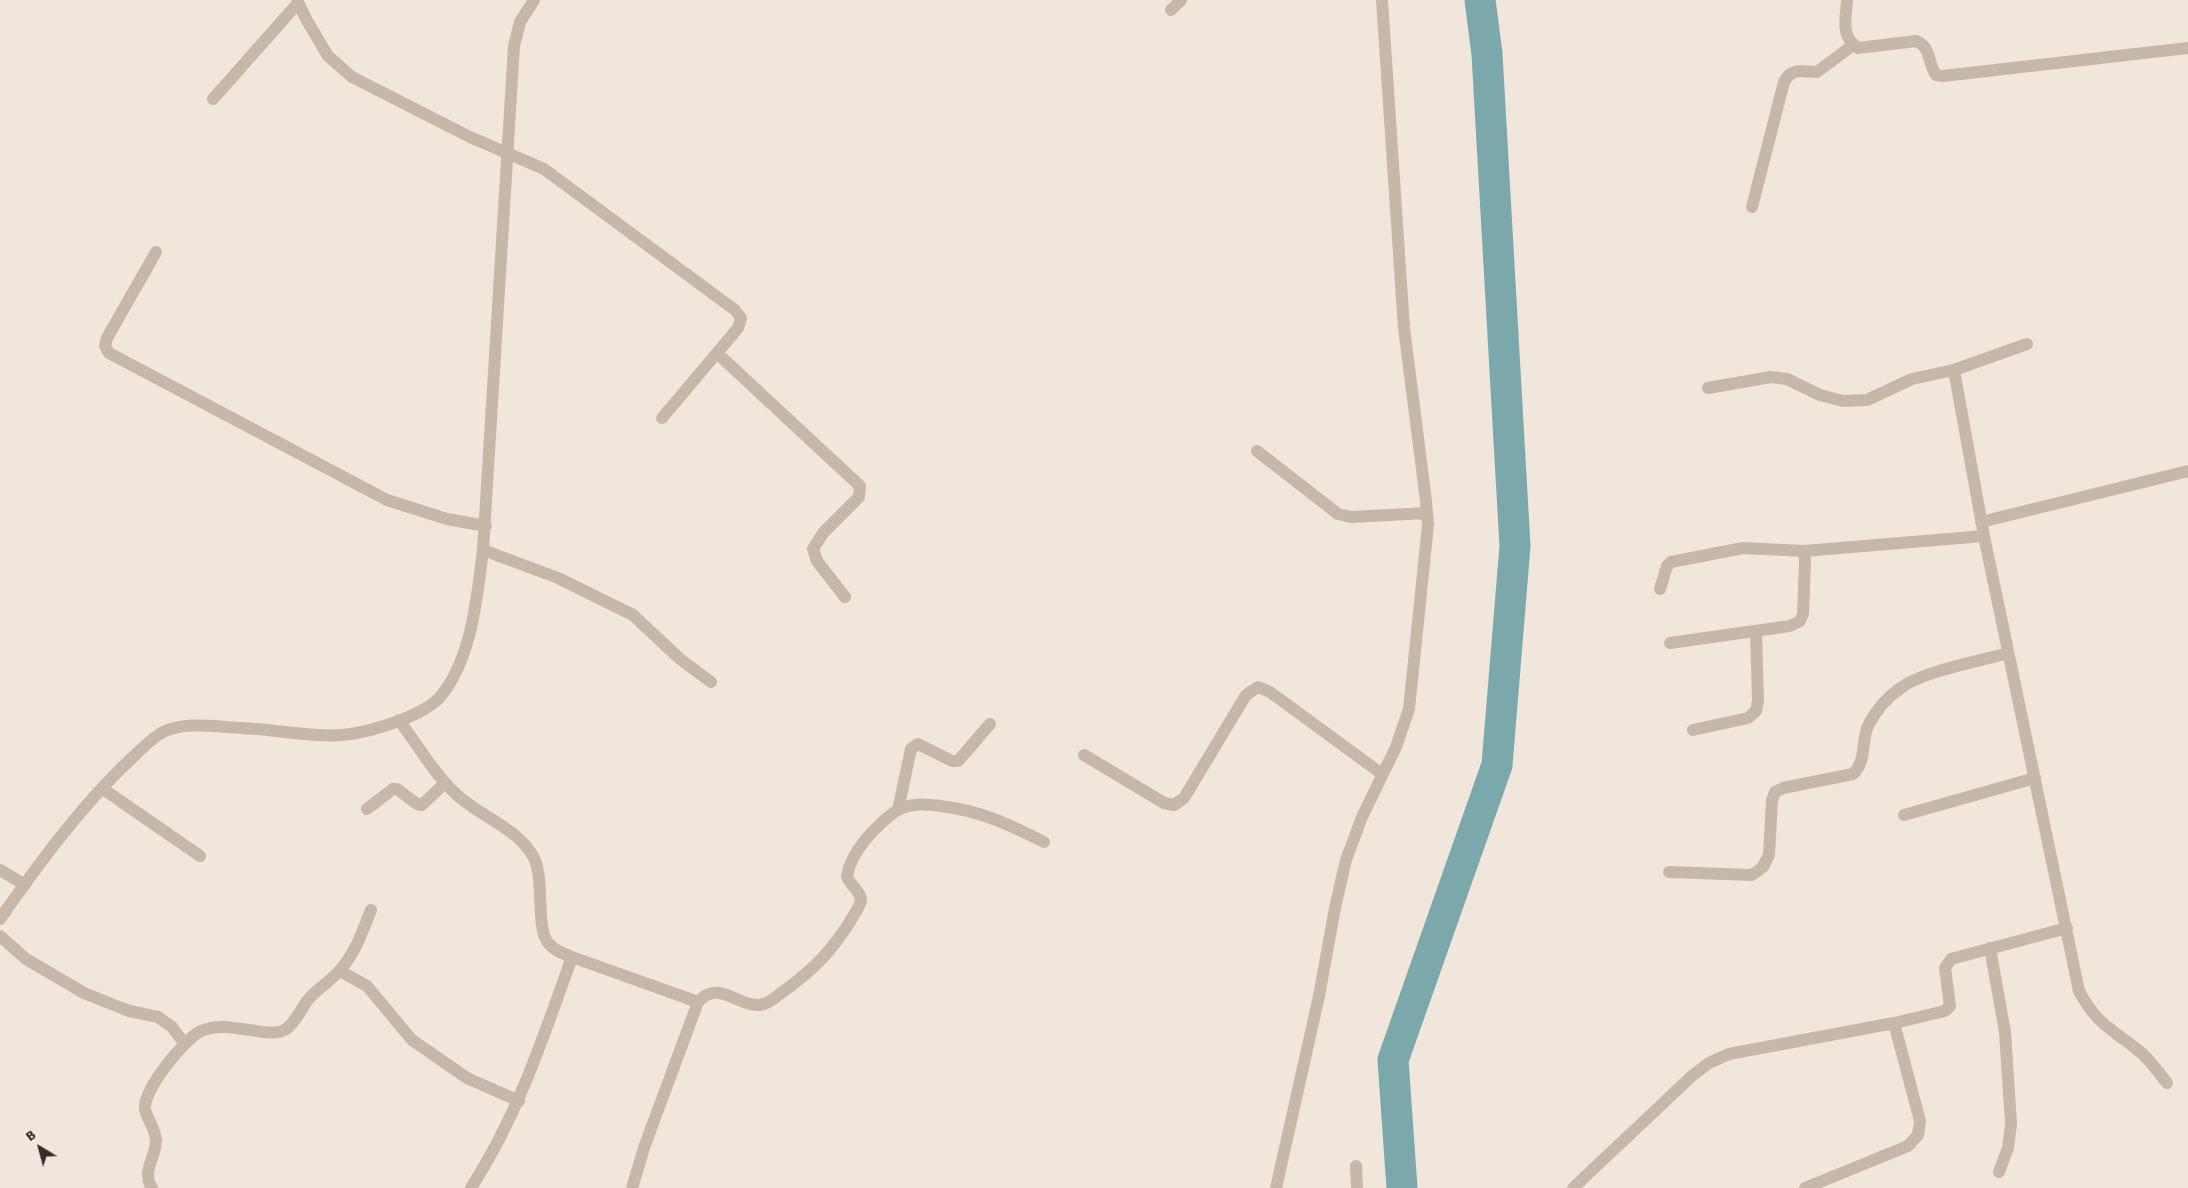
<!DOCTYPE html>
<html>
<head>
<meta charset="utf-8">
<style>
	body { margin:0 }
	#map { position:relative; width:2188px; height:1188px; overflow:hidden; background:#f0e6db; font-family:Signika,sans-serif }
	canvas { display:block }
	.north { position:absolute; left:15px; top:1123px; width:50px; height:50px; -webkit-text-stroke:4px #f8f0e7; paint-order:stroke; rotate:323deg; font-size:14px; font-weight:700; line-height:20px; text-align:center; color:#342c28 }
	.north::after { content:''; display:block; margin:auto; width:18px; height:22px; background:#342c28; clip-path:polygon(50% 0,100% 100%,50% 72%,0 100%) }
</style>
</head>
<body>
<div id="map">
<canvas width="2188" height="1188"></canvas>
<div class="north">B</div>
</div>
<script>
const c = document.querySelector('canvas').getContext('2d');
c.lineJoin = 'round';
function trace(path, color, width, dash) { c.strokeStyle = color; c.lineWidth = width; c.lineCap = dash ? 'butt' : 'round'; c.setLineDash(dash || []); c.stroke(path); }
const river = new Path2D(`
	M1402,1188L1393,1060L1497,765L1515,546L1487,54L1480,0`);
const minor = new Path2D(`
	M297,0L306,19L328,56L352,77L470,137L544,169L735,310L741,318L738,328L662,418
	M1847,0C1846,19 1840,36 1858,48L1916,41C1931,46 1928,64 1936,75L1943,76L2188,48
	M1171,10L1181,0
	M213,99L298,3
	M1752,207L1784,82C1792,67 1802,72 1817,72L1853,45
	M156,252L107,338L105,346L109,353L387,500L447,519L486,526
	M718,354L860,486L859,497L823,533L813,549L817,561L845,597
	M1954,370L1984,536L2079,991C2097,1025 2111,1028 2139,1051C2150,1060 2158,1071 2167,1083
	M1708,388L1771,377L1787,379L1820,395L1843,401L1867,400L1912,379L1954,370L2027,344
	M1257,451L1338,514L1351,517L1427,513
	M1981,522L2188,471
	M483,550L558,578L633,615L680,659L711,682
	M1660,589L1667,566L1671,562L1743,548L1804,551
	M1670,643L1790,626L1800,621L1803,614L1805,562L1804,551L1984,536
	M399,720C417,744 433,772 455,793C478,816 519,828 534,858C545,880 535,929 549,944C555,951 564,954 572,957L698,1002
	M1693,730L1748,718L1756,711L1758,701L1756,631
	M1084,755L1164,803L1174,805L1184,798L1246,695L1258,687L1270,692L1382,774
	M103,789L200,856
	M367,809L393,789H397L417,804L422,805L445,783
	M898,810L911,749L918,744L952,761H958L990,724
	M1904,815L2035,778
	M0,870L25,885
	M1669,872L1752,875L1763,867L1769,855L1772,800L1775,792L1783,788L1853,774C1868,759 1860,741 1869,724C1876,710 1889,696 1902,687C1924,671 1981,661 2008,653
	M0,919C40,862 83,803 134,756C143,748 153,737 163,732C186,721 217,727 242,728C274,729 320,739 351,734C375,730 423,716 440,697C472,659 477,597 483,550L514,46L520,22L534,0
	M0,936L26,959L84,993L129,1011L158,1017L172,1027L184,1043
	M1990,948L2005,1032L2011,1124L2008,1148L1999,1172
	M340,971L367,986L412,1040L467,1078L519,1101
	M1356,1166L1357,1188
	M152,1188C141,1172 156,1157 156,1141C156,1129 147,1120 145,1109C143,1090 184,1039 201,1031C228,1018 268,1041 286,1029C296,1022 300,1011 307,1001C316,989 330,982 340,970C355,954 363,930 371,910
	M471,1188C518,1115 543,1038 572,957
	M632,1188L645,1145L698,1002C720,977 740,1011 764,1004C771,1002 778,995 784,991C814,969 831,952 851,920C854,914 861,906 861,899C860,891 850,885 847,877C849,860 862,843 873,831C881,824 890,813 900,809C913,803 926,804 941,806C981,811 1008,824 1044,842
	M1276,1188L1319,996L1335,908L1346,860L1362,817L1396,747L1409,709L1428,525L1426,501L1404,328L1382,0
	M1573,1188L1693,1075L1709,1063L1729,1054L1894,1023L1945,1011L1950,1006L1945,968L1951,959L2067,928
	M1805,1188L1908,1146L1918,1135L1920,1121L1894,1023`);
trace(river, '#7ba9ab', 31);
trace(minor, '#c7b7a8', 12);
</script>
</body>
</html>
